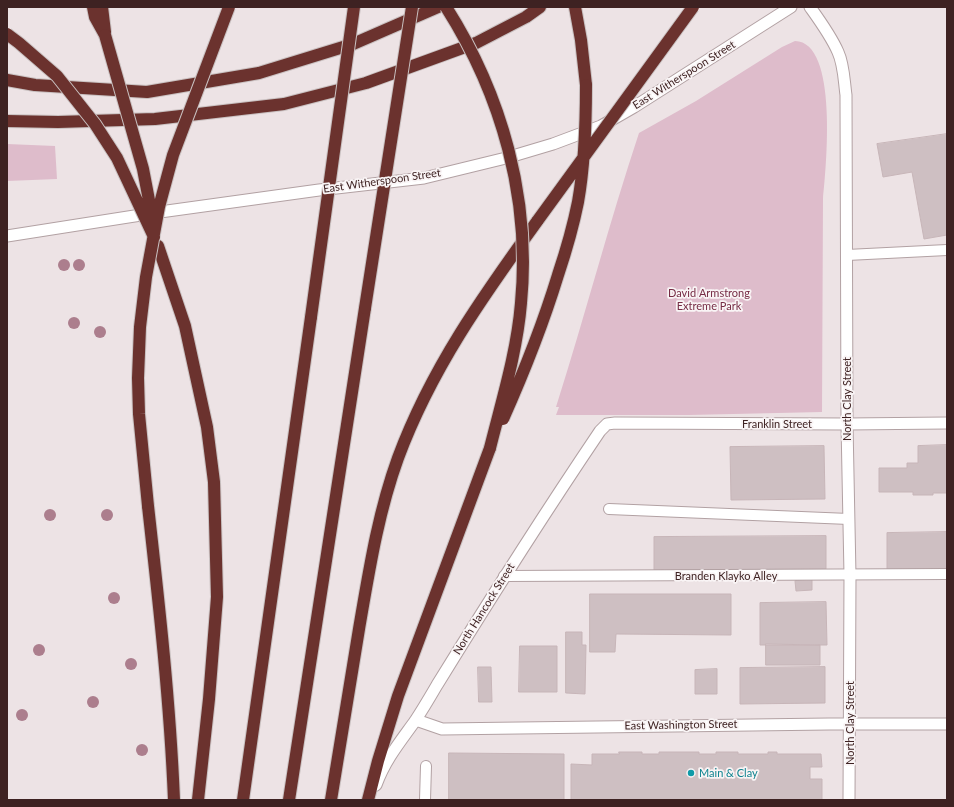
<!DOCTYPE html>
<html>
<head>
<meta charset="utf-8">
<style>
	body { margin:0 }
	#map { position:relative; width:954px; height:807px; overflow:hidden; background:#ede3e5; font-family:Lato,sans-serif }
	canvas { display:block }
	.frame { position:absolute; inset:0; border:8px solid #3e2222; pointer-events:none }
</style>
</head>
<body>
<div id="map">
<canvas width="954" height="807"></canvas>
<div class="frame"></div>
</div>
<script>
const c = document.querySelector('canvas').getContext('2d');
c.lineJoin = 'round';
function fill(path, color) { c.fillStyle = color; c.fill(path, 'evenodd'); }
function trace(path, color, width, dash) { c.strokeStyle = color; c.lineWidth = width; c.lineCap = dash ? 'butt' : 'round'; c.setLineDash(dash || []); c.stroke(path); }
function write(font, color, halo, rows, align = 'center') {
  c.font = font + ' Lato,sans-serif'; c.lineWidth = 3.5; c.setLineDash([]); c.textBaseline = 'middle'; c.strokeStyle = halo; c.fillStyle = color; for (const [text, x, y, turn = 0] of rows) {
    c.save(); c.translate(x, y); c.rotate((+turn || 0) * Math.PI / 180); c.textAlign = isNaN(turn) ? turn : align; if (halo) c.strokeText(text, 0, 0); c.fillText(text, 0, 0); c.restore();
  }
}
const green = new Path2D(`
	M795,41C839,42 826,169 823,199L822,412L689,415H556L559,407H556C585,316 609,223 639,133L696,101L782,47Z
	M7,144L55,146L57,179L7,181Z`);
const building = new Path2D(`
	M947,134V235L924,239L912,172L883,177L877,144Z
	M947,445V493H933V495H913V492H879V468H907V463H918V446Z
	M824,446L825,499L731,500L730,447Z
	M947,532V569L887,570V533Z
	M826,536V569L654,570V537Z
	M812,580V590L796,591L795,581Z
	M590,594H731V635L616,634L615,652H590Z
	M826,602L827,645H760V603Z
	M566,632H582V645H586L585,694L566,693Z
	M766,644L820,645V665H766Z
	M520,646H557V692H519Z
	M478,667H491L492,702H479Z
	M825,667V703L740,704V668Z
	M717,669V694H695V670Z
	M619,752H642V754H659V752H699V754H716V752H738V754H768V752H777V754H821L822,767H810V779H822V800H571V764L592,765V754H619Z
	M449,753L564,754V800H449Z`);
const service = new Path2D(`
	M847,255L947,250
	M609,509L849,519
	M504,576L947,574
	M425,800L426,766`);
const minor = new Path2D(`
	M810,7C820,21 831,36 838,52C844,65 844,81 846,95L847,424L850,575L849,800
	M416,720L442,729L829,724H947
	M376,785C385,760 400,742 415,721C423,709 430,697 437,685C490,599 544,514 600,431L607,424L615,423L847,424L947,423`);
const tertiary = new Path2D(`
	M7,236L160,212L319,190L424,178L506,158L553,144L601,126L634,107L791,7`);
const motorway = new Path2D(`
	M93,7L95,17L105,35
	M102,7L105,32
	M575,7L581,40L586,85
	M7,80L35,85L147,92L259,73L353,44L438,7
	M7,121L58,122L155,119L284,104L366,83L476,43L526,17L540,7
	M158,246L185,326L207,427L214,482L217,597L209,699L198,800
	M148,506C159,604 170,702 174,800
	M243,800L311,317
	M289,800L365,308
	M331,800C340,743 350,686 359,629C369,571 378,513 398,458C431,369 483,296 538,220
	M368,800L378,761L398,696L490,448`);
const motorwayBridge = new Path2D(`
	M446,7C502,95 531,199 521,303C517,352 502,400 490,448
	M7,34L19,43L57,76L95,124L117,158L154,237
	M105,35L143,169L153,221
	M538,220L693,7
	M365,308L412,7
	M311,317L354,7
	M503,419C524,372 543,324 558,275C566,251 573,227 578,202C585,163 586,124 586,85
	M148,506L139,414L138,378L140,327L146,277L159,207L173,155L229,7`);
const trees = [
	[64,265],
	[79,265],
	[74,323],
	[100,332],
	[50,515],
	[107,515],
	[114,598],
	[39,650],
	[131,664],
	[93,702],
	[22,715],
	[142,750]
];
const markers = [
	[691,773,4,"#0f9aa8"]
];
const streetNames = [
	["East Witherspoon Street",684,75,-32],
	["East Witherspoon Street",382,181,-8],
	["North Clay Street",847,399,-90],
	["Franklin Street",777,424],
	["Branden Klayko Alley",726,576],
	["North Hancock Street",484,609,-58],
	["North Clay Street",850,723,-90],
	["East Washington Street",681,725,-1]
];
const parkNames = [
	["David Armstrong",709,293],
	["Extreme Park",709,306]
];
const cultureNames = [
	["Main & Clay",699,773]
];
fill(green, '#debccb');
fill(building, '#cebfc2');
trace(building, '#c7b5b8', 1);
trace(service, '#b2a1a3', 12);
trace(minor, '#b2a1a3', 13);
trace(tertiary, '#b2a1a3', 13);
trace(motorway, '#c9c1c1', 14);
trace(service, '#fff', 10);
trace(minor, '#fff', 11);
trace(tertiary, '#fff', 11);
trace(motorway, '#6b322e', 12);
trace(motorwayBridge, '#c9c1c1', 14, []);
trace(motorwayBridge, '#6b322e', 12);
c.fillStyle = '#ac7e8d';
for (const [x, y] of trees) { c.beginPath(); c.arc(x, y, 6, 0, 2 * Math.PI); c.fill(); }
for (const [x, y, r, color] of markers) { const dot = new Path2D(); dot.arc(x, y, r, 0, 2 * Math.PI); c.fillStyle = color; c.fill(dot); trace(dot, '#f9f4f5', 1.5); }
write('11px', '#3e2222', '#f9f4f5', streetNames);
write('11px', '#762c45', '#f9f4f5', parkNames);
write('11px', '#0d838f', '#f9f4f5', cultureNames, 'left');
</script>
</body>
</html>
